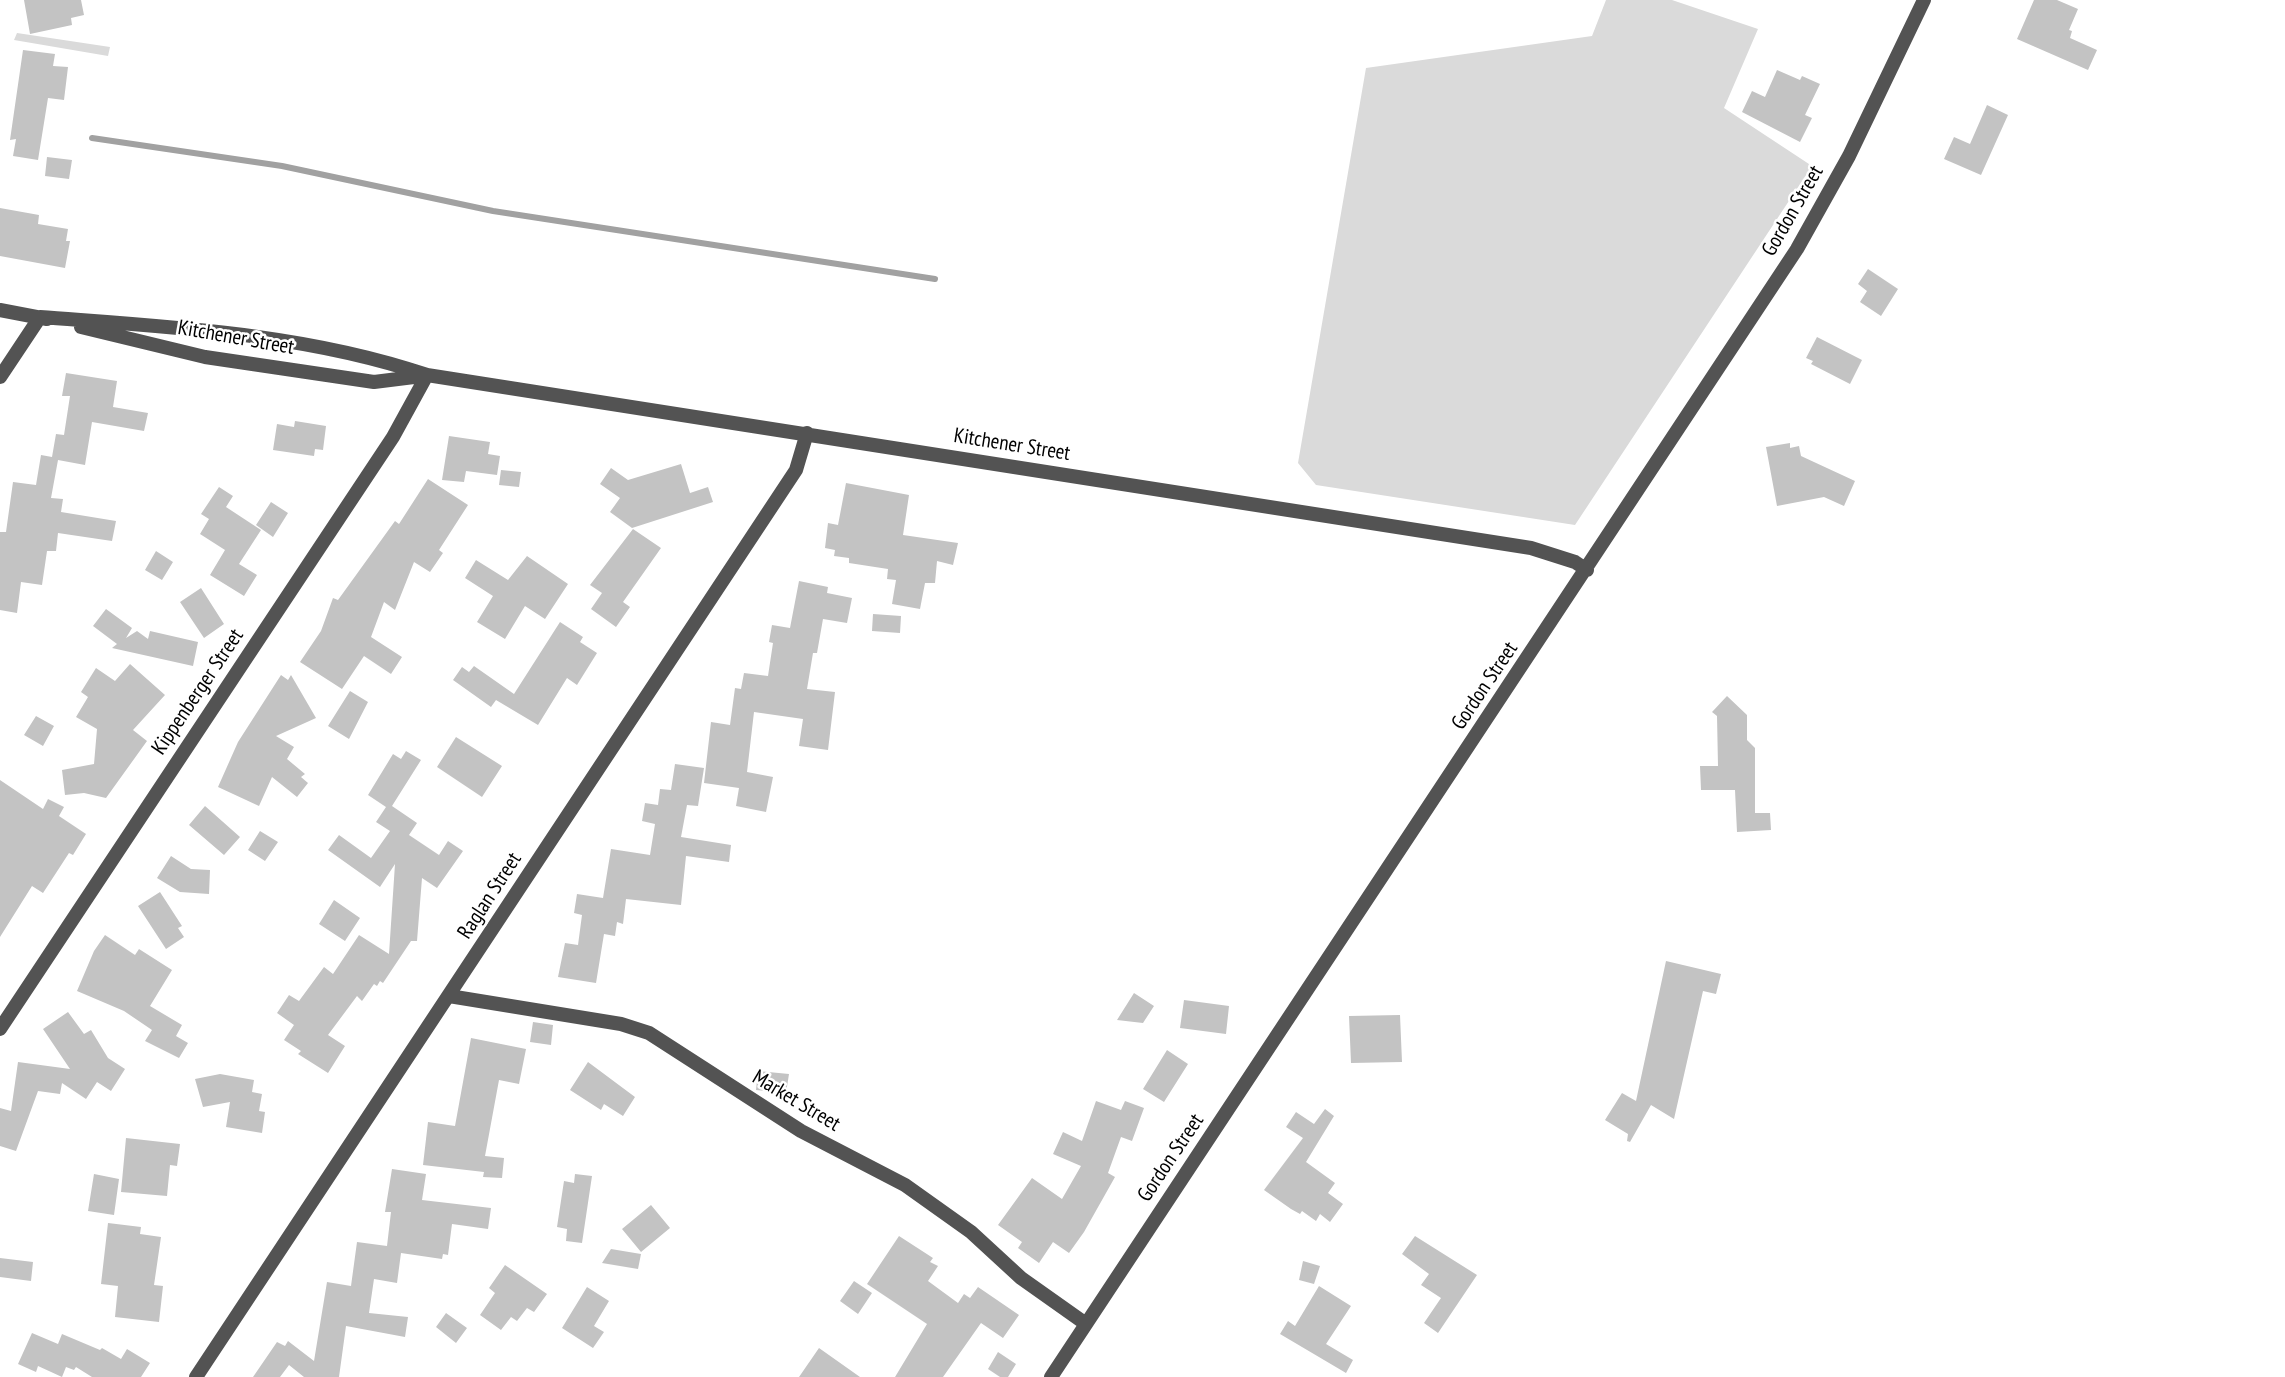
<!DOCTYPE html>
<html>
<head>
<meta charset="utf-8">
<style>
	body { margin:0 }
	canvas { display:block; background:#fff }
</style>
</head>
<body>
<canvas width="2285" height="1377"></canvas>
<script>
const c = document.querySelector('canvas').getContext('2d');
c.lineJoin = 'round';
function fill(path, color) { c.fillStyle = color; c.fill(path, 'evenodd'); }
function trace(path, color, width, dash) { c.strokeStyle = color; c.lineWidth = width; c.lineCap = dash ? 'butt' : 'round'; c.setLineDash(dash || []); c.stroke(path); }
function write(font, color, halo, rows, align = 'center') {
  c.font = font + ' "PT Sans Narrow",sans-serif'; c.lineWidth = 5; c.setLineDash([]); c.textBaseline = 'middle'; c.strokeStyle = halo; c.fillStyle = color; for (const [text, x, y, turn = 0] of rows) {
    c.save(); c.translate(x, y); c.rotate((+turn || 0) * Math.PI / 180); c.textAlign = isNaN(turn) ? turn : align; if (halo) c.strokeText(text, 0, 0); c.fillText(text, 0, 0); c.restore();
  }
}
const green = new Path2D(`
	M1606,0H1672L1758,29L1724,108L1812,166L1575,525L1316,485L1298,463L1366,68L1592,36Z
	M17,33L110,47L108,56L14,40Z`);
const stream = new Path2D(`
	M92,138L282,166L493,211L935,279`);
const building = new Path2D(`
	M24,0H81L84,15L71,18L72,25L30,34Z
	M2034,0H2057L2078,9L2069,30L2072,31L2070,38L2097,50L2088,70L2017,39Z
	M23,50L55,54L53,66L68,67L64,100L48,98L38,160L13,156L16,139L10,140Z
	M1777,70L1800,80L1802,76L1820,84L1805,115L1812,118L1800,142L1742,112L1752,91L1765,97Z
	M1987,105L2008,115L1981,175L1944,159L1954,137L1970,144Z
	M47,157L72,160L69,179L45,176Z
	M0,208L39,215L38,224L68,229L66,241H70L65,268L0,256Z
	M1868,269L1898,289L1881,316L1860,302L1867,291L1858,284Z
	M1817,337L1862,360L1850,384L1811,364L1813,361L1806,358Z
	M66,373L117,381L113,407L148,413L144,431L92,422L85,465L58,460L51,498L63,499L61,512L116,521L112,541L58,533L56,551H47L42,585L21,582L17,613L0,610V532H6L13,482L36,485L41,455L52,457L56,434L64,435L70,396H62Z
	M295,421L326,426L323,450L315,449L314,456L273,450L277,424L294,427Z
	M449,436L490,442L488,454L500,456L497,475L466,471L464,482L442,480Z
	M1790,443V448L1799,446L1801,456L1855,481L1844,506L1824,497L1777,506L1766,447Z
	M681,464L690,493L708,487L713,502L632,528L610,512L620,498L600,484L611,468L628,480Z
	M501,470L521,472L519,487L499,485Z
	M428,479L468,505L439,550L443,553L430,572L414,562L395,610L384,602L371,637L402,657L391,674L364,656L342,689L300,662L321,631L333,598L338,600L395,521L399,524Z
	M846,483L909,495L903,535L958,543L953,565L937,561L935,583H925L920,609L892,604L896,580L887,579L888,569L849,563V558L834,556L835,550L825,548L828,523L838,525Z
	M219,487L233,496L226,507L261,530L239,564L257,575L244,596L210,575L225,550L200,534L209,519L201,514Z
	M271,502L288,513L273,537L256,525Z
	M633,529L661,548L623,602L630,607L616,627L591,609L602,593L590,585Z
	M156,551L173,562L162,580L145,570Z
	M527,556L568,584L545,619L525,606L505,639L477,622L493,596L465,578L476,560L508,580Z
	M799,581L828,587L827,593L852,598L847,623L823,619L817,653H813L807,689L835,692L828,750L799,746L803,719L754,712L747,772L773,777L766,812L736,806L739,788L704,783L711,722L730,725L735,688L741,689L744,673L768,676L773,643L769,642L772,625L790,628Z
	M201,588L224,624L204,638L180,602Z
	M106,609L132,628L126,638L137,631L148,639L150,631L198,642L193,666L112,648L117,644L93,626Z
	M873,614L901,616L900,633L872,631Z
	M560,622L583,637L580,642L597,653L577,685L567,678L538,725L496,700L491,707L453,680L462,667L469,672L474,666L514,694Z
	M130,664L165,695L133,730L147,741L106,798L84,793L65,795L62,770L94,764L97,729L76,717L88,697L81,692L96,668L115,681Z
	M281,675L288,680L291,675L316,718L276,736L294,747L287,759L305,774L301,777L308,783L297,797L272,777L259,806L218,787L238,742Z
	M350,691L368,702L349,739L328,726Z
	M1727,696L1747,715V740L1755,748V813H1770L1771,830L1737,832L1735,790H1701L1700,766H1718L1717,716L1712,712Z
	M36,716L54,726L43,746L24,735Z
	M456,737L502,766L482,797L437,767Z
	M406,751L421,760L392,806L417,823L409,835L439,855L448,841L463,851L437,888L422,878L417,941H411L383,983L380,981L377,986L374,984L362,1001L357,996L328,1035L345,1046L328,1073L298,1054L301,1051L284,1040L294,1025L277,1013L289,995L299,1001L324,967L333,974L359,935L389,954L395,864L380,887L328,850L339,835L371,858L390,831L376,822L386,807L368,795L393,754L401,759Z
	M675,764L704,768L698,806L687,805L681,837L731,845L729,862L686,856L681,905L626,899L623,924L617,922L615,936L604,934L596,983L558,977L565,943L578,945L582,915L574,913L577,894L603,898L611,849L650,855L655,824L642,821L645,803L658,805L660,789L671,790Z
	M0,780L43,809L48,799L64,807L59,816L86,834L73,855L69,853L43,893L32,886L0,937Z
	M205,806L240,837L224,855L189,825Z
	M260,831L278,842L265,861L248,850Z
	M171,856L191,869L210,870L209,894L180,892L157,878Z
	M160,892L182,926L178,928L184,937L166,949L138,906Z
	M334,900L360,918L345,941L319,924Z
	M105,935L135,955L139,949L172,970L150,1006L182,1025L176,1036L188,1043L179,1058L145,1041L152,1030L124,1011L77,991L94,951Z
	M1666,961L1721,974L1716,994L1703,991L1674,1119L1651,1105L1630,1142L1627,1141L1628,1134L1605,1120L1622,1093L1636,1101Z
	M1134,993L1154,1006L1143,1023L1117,1020Z
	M1184,1000L1229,1006L1226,1034L1180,1028Z
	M68,1012L84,1034L91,1030L108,1058L125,1069L111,1091L97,1082L86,1099L62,1083L60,1094L38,1091L16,1151L0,1146V1108L11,1111L18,1062L70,1069L43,1029Z
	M1400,1015L1402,1062L1351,1063L1349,1016Z
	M533,1022L553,1025L551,1045L530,1042Z
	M471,1038L526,1049L519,1084L499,1080L485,1156L504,1158L502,1178L483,1177L484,1172L423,1165L428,1122L455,1126Z
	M1167,1050L1188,1064L1164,1102L1143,1089Z
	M588,1062L635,1097L623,1116L604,1104L601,1110L570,1090Z
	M758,1071L789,1074L786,1093L756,1090Z
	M220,1074L254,1080L252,1092L262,1094L259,1111L265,1112L262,1133L226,1127L230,1102L203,1107L195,1079Z
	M1096,1101L1121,1110L1125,1101L1144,1108L1132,1141L1121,1137L1108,1173L1115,1177L1084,1232L1069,1253L1053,1242L1039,1263L1018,1248L1022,1242L998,1225L1032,1178L1062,1199L1081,1166L1053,1154L1063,1132L1082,1141Z
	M1325,1109L1334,1116L1306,1162L1335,1183L1328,1193L1343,1204L1330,1222L1320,1214L1316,1221L1302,1211L1300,1214L1291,1209L1264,1190L1303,1138L1286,1127L1296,1112L1314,1124Z
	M126,1138L180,1144L177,1166L170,1165L167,1196L121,1192Z
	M392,1169L426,1174L422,1200L491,1208L488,1229L452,1224L448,1255L443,1254L442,1259L401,1253L397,1283L374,1279L369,1313L408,1317L405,1337L346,1326L339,1377H304L289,1365L280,1377H253L277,1342L285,1346L288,1341L314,1361L327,1282L351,1286L357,1242L387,1246L391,1212H385Z
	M94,1174L119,1179L114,1215L88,1211Z
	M575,1174L592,1176L582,1243L566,1241L567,1229L557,1227L564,1181L574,1183Z
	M651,1205L670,1228L641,1252L622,1229Z
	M108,1223L141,1227L140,1234L161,1237L154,1285L163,1286L159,1322L115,1317L118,1286L101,1284Z
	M899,1236L933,1258L930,1262L938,1266L928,1281L958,1303L964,1294L970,1298L978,1287L1019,1315L1003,1338L981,1323L943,1377H895L927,1324L867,1284Z
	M1415,1236L1477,1275L1438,1333L1424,1323L1441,1298L1421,1285L1429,1274L1402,1254Z
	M611,1249L641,1254L638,1269L602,1263Z
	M0,1258L33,1262L31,1281L0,1277Z
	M1303,1261L1320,1266L1314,1284L1299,1280Z
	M505,1265L547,1294L534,1312L527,1308L517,1321L511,1317L501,1330L480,1315L495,1293L489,1288Z
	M854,1281L872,1293L858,1314L840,1301Z
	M1319,1286L1351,1306L1326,1344L1353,1360L1346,1373L1280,1334L1288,1321L1295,1326Z
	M587,1287L609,1301L594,1326L604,1332L593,1348L562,1328Z
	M446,1313L467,1328L456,1343L436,1327Z
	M32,1333L58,1344L62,1334L100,1350L102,1348L121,1359L127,1349L150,1363L141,1377H92L76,1367L74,1370L66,1367L62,1377L38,1366L36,1372L18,1364Z
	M819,1348L860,1377H799Z
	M998,1352L1016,1364L1008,1377H1000L988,1369Z`);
const street = new Path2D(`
	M0,310L47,319
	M40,317C170,327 303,333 427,375L1531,548L1575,562L1587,570
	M81,327L205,357L374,382L422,376
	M0,377L40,317
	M449,996L621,1024L649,1033L801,1131L905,1185L971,1232L1021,1278L1086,1324
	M0,1029L393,437L427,375
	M196,1377L796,470L807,433
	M1051,1377L1797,249L1849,156L1924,0`);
const streetNames = [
	["Gordon Street",1793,211,-60],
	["Kitchener Street",236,338,10],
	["Kitchener Street",1012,445,9],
	["Gordon Street",1485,686,-56],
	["Kippenberger Street",198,692,-56],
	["Raglan Street",490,896,-57],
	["Market Street",796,1101,31],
	["Gordon Street",1171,1158,-56]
];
fill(green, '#dadada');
trace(stream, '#a1a1a1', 6);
fill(building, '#c3c3c3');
trace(street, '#535353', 14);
write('21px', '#000', '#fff', streetNames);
</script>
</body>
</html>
